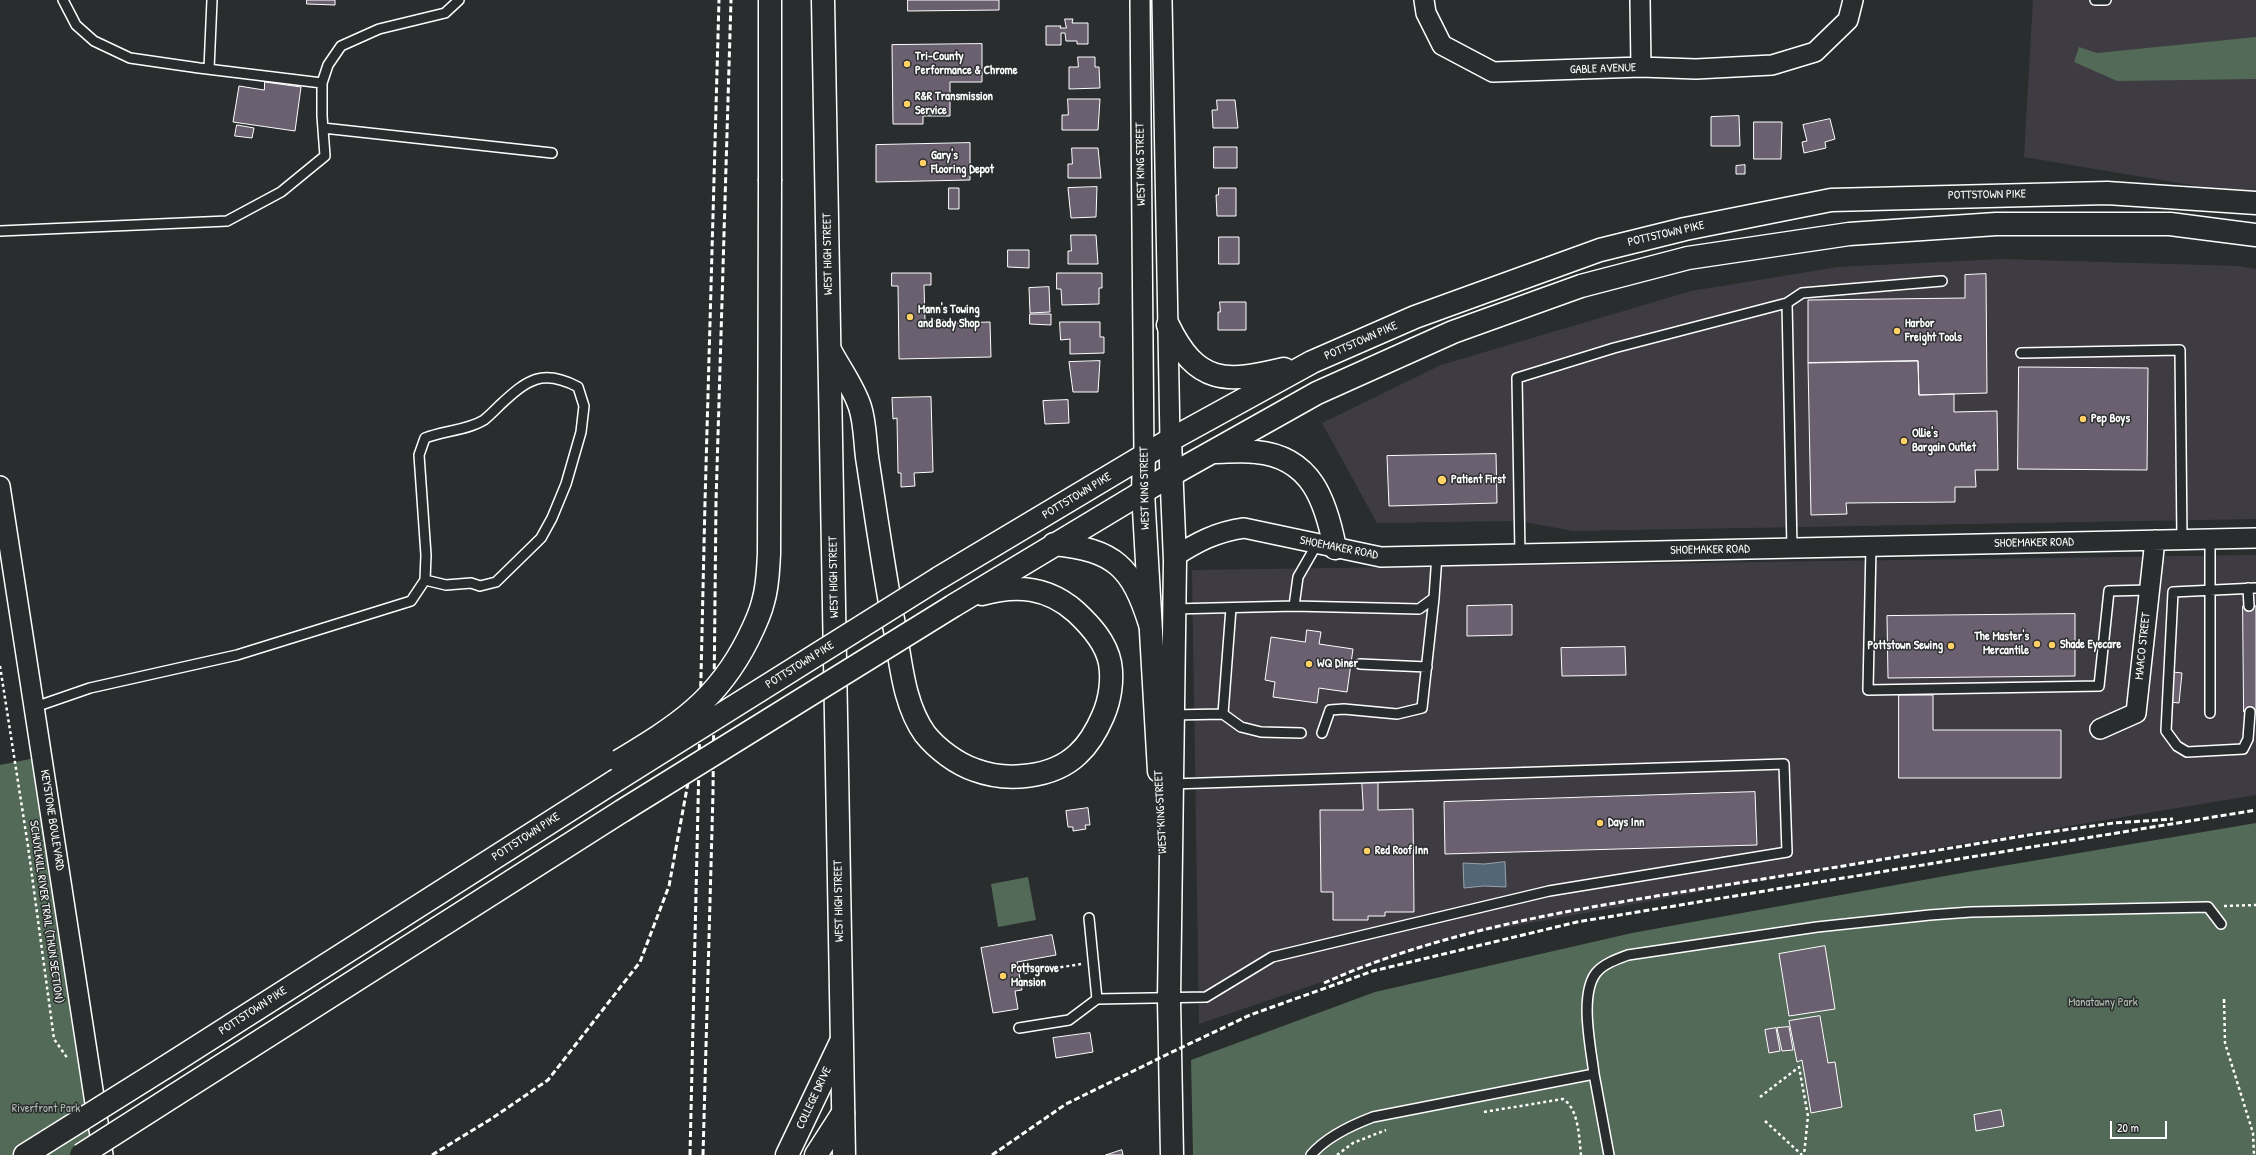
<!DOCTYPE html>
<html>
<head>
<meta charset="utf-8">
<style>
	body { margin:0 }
	#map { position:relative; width:2256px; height:1155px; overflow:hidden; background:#2a2d2e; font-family:"Patrick Hand",sans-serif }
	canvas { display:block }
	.scale { position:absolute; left:2110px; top:1121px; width:57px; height:18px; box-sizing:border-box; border:2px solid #fff; border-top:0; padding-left:5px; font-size:12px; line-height:14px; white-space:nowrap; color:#fff; -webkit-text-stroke:3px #2a2d2e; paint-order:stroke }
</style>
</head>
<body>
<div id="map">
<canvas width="2256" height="1155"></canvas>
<div class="scale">20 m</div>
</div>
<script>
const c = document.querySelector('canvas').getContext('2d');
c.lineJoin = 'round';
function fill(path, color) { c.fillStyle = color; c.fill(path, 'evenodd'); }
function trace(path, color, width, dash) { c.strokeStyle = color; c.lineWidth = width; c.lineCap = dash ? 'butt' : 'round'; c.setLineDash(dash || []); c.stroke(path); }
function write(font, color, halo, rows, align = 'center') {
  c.font = font + ' "Patrick Hand",sans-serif'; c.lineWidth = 3; c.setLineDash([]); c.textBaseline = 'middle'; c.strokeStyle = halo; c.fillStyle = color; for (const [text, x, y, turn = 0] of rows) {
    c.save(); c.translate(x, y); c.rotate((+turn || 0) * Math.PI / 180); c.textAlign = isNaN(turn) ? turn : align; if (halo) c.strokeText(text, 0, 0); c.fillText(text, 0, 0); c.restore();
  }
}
const built = new Path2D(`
	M2033,0H2256V196L2024,157Z
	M2001,259L2238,266L2256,269V519L1573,531L1519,521L1377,523L1322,423L1441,365L1691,291L1838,267Z
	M2256,555V795L1967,843L1454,937L1199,1024L1192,570Z`);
const green = new Path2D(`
	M2256,37V79L2117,81L2074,62L2079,47L2097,53Z
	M35,758L100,1155H0V765Z
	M2256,823V1155H1193L1191,1060L1375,992L1632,933L1967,872Z
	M1028,877L1036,920L998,927L991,884Z`);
const water = new Path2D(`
	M1505,862L1506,887L1484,886L1464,888L1463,863L1484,864Z`);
const building = new Path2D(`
	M307,0H335V5L307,4Z
	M908,0H999V10L908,11Z
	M1065,19H1073L1072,23H1088V44H1077V41H1066L1065,33H1061V45H1046V26H1061L1060,28H1066Z
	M982,44V82H950V116H923V124H893L892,45Z
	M1078,57H1095V67H1099L1100,88L1069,89V67H1078Z
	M265,82L301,87L295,131L233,122L239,86L264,90Z
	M1068,99H1100L1098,130H1062V115H1068Z
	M1217,100H1235L1238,128H1213L1212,110H1217Z
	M1739,116L1740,146H1711V117Z
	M1830,119L1835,139L1825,142L1826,148L1804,153L1802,142L1807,141L1803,125Z
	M1754,122H1782L1781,159H1754Z
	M237,125L254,128L252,138L235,136Z
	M970,143V180L876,182V145Z
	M1214,147H1237V168H1214Z
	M1072,148H1098L1101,178H1068V164H1072Z
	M1745,165V174H1736V166Z
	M1097,187L1096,217L1071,218L1068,188Z
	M949,188H959V209H949Z
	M1219,188H1236V216H1217L1216,195H1218Z
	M1071,235H1096L1098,264H1068V251H1071Z
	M1219,237H1239V264H1219Z
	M1008,250H1029V268L1008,267Z
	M892,273H931V285H924L925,321L944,320V326L952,325V323L990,322L991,357L899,359L898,286H892Z
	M1057,273H1102V288H1099V304L1062,305L1061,289H1057Z
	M1986,274L1987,393L1919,395L1918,361L1808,363V300L1965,298V275Z
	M1049,287L1050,312L1030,313L1029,288Z
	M1220,302H1246V330H1218V312H1220Z
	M1030,314H1051V325L1030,324Z
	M1060,322H1100V337H1104V353L1070,354V339L1061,340Z
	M1100,361L1098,392H1073L1069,362Z
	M1918,361L1919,395L1954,394V412L1997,411L1998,470H1975L1976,487H1955V502L1846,503L1847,514L1811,515L1808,363Z
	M2019,367L2148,368L2147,470L2018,469Z
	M931,397L933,472L914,473L915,486L901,487V473H898L897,418L893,419L892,398Z
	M1068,400L1069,423L1045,424L1043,401Z
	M1496,454L1497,503L1389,506L1387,456Z
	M1512,605V635L1467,636V606Z
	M2243,606H2256V712H2244Z
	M2075,614V676L1888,678L1887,616Z
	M1307,630L1321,632L1319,644L1353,649L1347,692L1319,688L1317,703L1273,697L1275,682L1265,680L1271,637L1305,642Z
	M1625,647L1626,675L1562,676L1561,648Z
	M2173,672L2182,673L2179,703L2170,702Z
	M1899,695H1933V730H2061V778H1899Z
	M1362,779H1378V810L1413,809L1414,912H1385V916H1368V920H1333V892H1321L1320,810H1363Z
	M1755,792L1757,845L1445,854L1444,802Z
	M1088,808L1090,825H1085L1086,829L1073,831V827H1068L1066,811Z
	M1052,935L1056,955L1017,962L1022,990L1015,991L1018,1009L993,1013L981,948Z
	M1825,946L1835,1009L1789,1016L1779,954Z
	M1820,1016L1828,1063L1835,1062L1842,1107L1811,1113L1802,1060L1797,1062L1789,1021Z
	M1789,1027L1793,1050L1782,1051L1777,1028Z
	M1776,1028L1780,1051L1769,1053L1765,1030Z
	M1090,1033L1093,1052L1056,1058L1053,1038Z
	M2001,1110L2004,1126L1976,1131L1974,1115Z
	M1122,1150L1123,1155H1106Z`);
const path = new Path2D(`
	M0,666L28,846L54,1039L68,1059
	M2224,906L2256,905
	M1023,961L1025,973L1081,964
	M2224,1003V998L2225,1043L2253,1133L2254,1155
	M1760,1097L1799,1067L1808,1116L1804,1155
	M1484,1112L1563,1099C1579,1109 1579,1138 1581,1155
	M1765,1121L1802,1155
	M1337,1155L1353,1143L1386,1130`);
const lane = new Path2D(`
	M63,0L76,25L94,41L130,58L199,68L322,83
	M2095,0H2106
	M209,69L212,0
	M323,128L552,153
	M0,231L227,221L281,192L325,156L322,116V83L328,65L341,46L379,29L445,13L459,0
	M1787,303L1802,293L1942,281
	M2021,353L2180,350L2182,540
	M1871,546L1868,690L2099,686L2109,591L2149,590
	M1520,554L1517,378L1614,348L1787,303L1792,548
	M2248,588L2249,606
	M1294,606L1298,577L1317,544
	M1173,609L1294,606L1419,609L1434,598L1437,555
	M1360,664L1427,667
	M35,707L90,688L237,655L411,601L425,580L426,555L419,455L425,438C443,431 468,430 484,420C489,416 495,410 500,405C527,380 542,368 578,387L584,406L581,432L566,484L552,518L541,538L496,582L480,586L471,583L446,585L425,580
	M2250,712L2248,739L2243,749L2187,752L2177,746L2166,731L2173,592L2256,588
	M2210,713V539
	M1223,714L1231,608
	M1172,715L1223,714L1241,727L1261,732L1301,733
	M1322,733L1330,710L1344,709L1397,714L1422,708L1434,598
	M1089,918L1097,999
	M1019,1028L1069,1020L1097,999L1206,997L1272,957L1549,891L1787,852L1784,764L1172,784
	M1594,1074L1609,1155
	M1311,1155C1326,1137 1352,1125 1373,1117L1594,1074C1591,1048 1579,995 1596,973C1603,964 1617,959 1628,955L1817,927L1930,915L1971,912L2208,907L2221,924`);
const street = new Path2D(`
	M1140,0L1144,456
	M1162,0L1170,440
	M1424,0L1426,13L1442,45L1493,72L1641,67L1696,69L1772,65L1815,52L1848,20L1853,0
	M1640,0L1641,67
	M0,486L103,1155
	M1174,557C1197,542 1216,532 1244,528L1381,557L2256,538
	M2100,729L2136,713L2155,540`);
const secondary = new Path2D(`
	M1170,440L1175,561L1169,999L1172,1155
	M1144,456L1143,492L1159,771
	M787,1155L841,1042
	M816,1155L843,1113`);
const primary = new Path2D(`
	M823,0L844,1155`);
const highway = new Path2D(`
	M770,179V0
	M1168,325C1197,385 1226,383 1284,369
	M831,352C840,369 854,388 860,407C865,422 865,441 867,457C876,515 884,573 895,630C901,664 904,705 925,734C937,749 957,764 975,770C1007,782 1053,778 1078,754C1090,743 1097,730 1103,716C1110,700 1113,680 1110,663C1106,642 1090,625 1076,612C1048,587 1017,584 982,594
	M1213,452C1227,452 1242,450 1256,452C1312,457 1326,502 1335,548
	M1054,544C1115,550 1132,567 1150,624
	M939,578L1170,440L1312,362L1415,317L1600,250L1685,229L1831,200L2107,193L2256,203
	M953,606L1171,475L1317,393L1453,332L1581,286L1688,258L1849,234L1996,224H2170L2256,235
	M164,1068L615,781
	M175,1095L622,811
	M25,1155L49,1140`);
const rail = new Path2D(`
	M1324,983C1445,929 1576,909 1706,888C1816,871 1926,852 2035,834L2114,823L2173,819
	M432,1155L491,1119L548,1080L640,962L669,886L692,761
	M690,1155L705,502L719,0
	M703,1155L713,793L716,502L731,0
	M992,1155L1066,1104L1170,1053L1250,1015L1373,971L1577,922L2256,810`);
const highwayBridge = new Path2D(`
	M619,761C677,726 717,701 748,639C754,627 760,615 763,602C768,586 768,570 769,554L770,179
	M615,781L939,578
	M622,811L953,606
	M49,1140L164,1068
	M81,1155L175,1095`);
const markers = [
	[907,64,4,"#ffd166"],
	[907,104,4,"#ffd166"],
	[923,163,4,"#ffd166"],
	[910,317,4,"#ffd166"],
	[1897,331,4,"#ffd166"],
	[2083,419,4,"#ffd166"],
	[1904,441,4,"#ffd166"],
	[1442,480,5,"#ffd166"],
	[2037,644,4,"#ffd166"],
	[2052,645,4,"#ffd166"],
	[1951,646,4,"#ffd166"],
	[1309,664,4,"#ffd166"],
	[1600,823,4,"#ffd166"],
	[1367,851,4,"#ffd166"],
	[1003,976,4,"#ffd166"]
];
const poiNames = [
	["Tri-County",915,57],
	["Performance & Chrome",915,71],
	["R&R Transmission",915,97],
	["Service",915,111],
	["Gary's",931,156],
	["Flooring Depot",931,170],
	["Mann's Towing",918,310],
	["and Body Shop",918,324],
	["Harbor",1905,324],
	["Freight Tools",1905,338],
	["Pep Boys",2091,419],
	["Ollie's",1912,434],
	["Bargain Outlet",1912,448],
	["Patient First",1451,480],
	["The Master's",2029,637,"right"],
	["Mercantile",2029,651,"right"],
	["Shade Eyecare",2060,645],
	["Pottstown Sewing",1943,646,"right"],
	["WQ Diner",1317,664],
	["Days Inn",1608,823],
	["Red Roof Inn",1375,851],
	["Pottsgrove",1011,969],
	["Mansion",1011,983]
];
const streetNames = [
	["GABLE AVENUE",1603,69,-2],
	["WEST KING STREET",1141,164,-91],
	["POTTSTOWN PIKE",1987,195,-1],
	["POTTSTOWN PIKE",1666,234,-13],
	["WEST HIGH STREET",828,254,-91],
	["POTTSTOWN PIKE",1361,341,-24],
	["WEST KING STREET",1145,488,-91],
	["POTTSTOWN PIKE",1077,496,-31],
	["SHOEMAKER ROAD",2034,543,-1],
	["SHOEMAKER ROAD",1339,548,11],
	["SHOEMAKER ROAD",1710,550,-1],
	["WEST HIGH STREET",834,577,-91],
	["MAACO STREET",2143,646,-84],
	["POTTSTOWN PIKE",800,665,-32],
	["WEST KING STREET",1161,812,-93],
	["KEYSTONE BOULEVARD",52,820,81],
	["POTTSTOWN PIKE",526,837,-33],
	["WEST HIGH STREET",839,901,-91],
	["SCHUYLKILL RIVER TRAIL (THUN SECTION)",46,912,82],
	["POTTSTOWN PIKE",253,1011,-33],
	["COLLEGE DRIVE",814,1098,-65]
];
const parkNames = [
	["Manatawny Park",2103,1003],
	["Riverfront Park",46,1109]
];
fill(built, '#3e3c42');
fill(green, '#526a57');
fill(water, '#536676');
trace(water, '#98a3ad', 1);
fill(building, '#6b606f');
trace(building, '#fff', 1);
trace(lane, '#fff', 12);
trace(street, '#fff', 22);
trace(secondary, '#fff', 25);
trace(primary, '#fff', 25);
trace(highway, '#fff', 25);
trace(path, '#fff', 2.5, [3, 3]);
trace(lane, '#2a2d2e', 9);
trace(street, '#2a2d2e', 19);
trace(secondary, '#2a2d2e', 22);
trace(primary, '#2a2d2e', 22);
trace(highway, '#2a2d2e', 22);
trace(rail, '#fff', 3, [6, 3]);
trace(highwayBridge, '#fff', 25, []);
trace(highwayBridge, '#2a2d2e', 22);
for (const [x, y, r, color] of markers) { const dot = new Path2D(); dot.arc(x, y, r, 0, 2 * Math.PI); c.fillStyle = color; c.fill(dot); trace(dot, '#2a2d2e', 1.5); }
write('bold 12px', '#fff', '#2a2d2e', poiNames, 'left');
write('12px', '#fff', '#2a2d2e', streetNames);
write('12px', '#b1bcb3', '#2a2d2e', parkNames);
</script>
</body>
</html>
